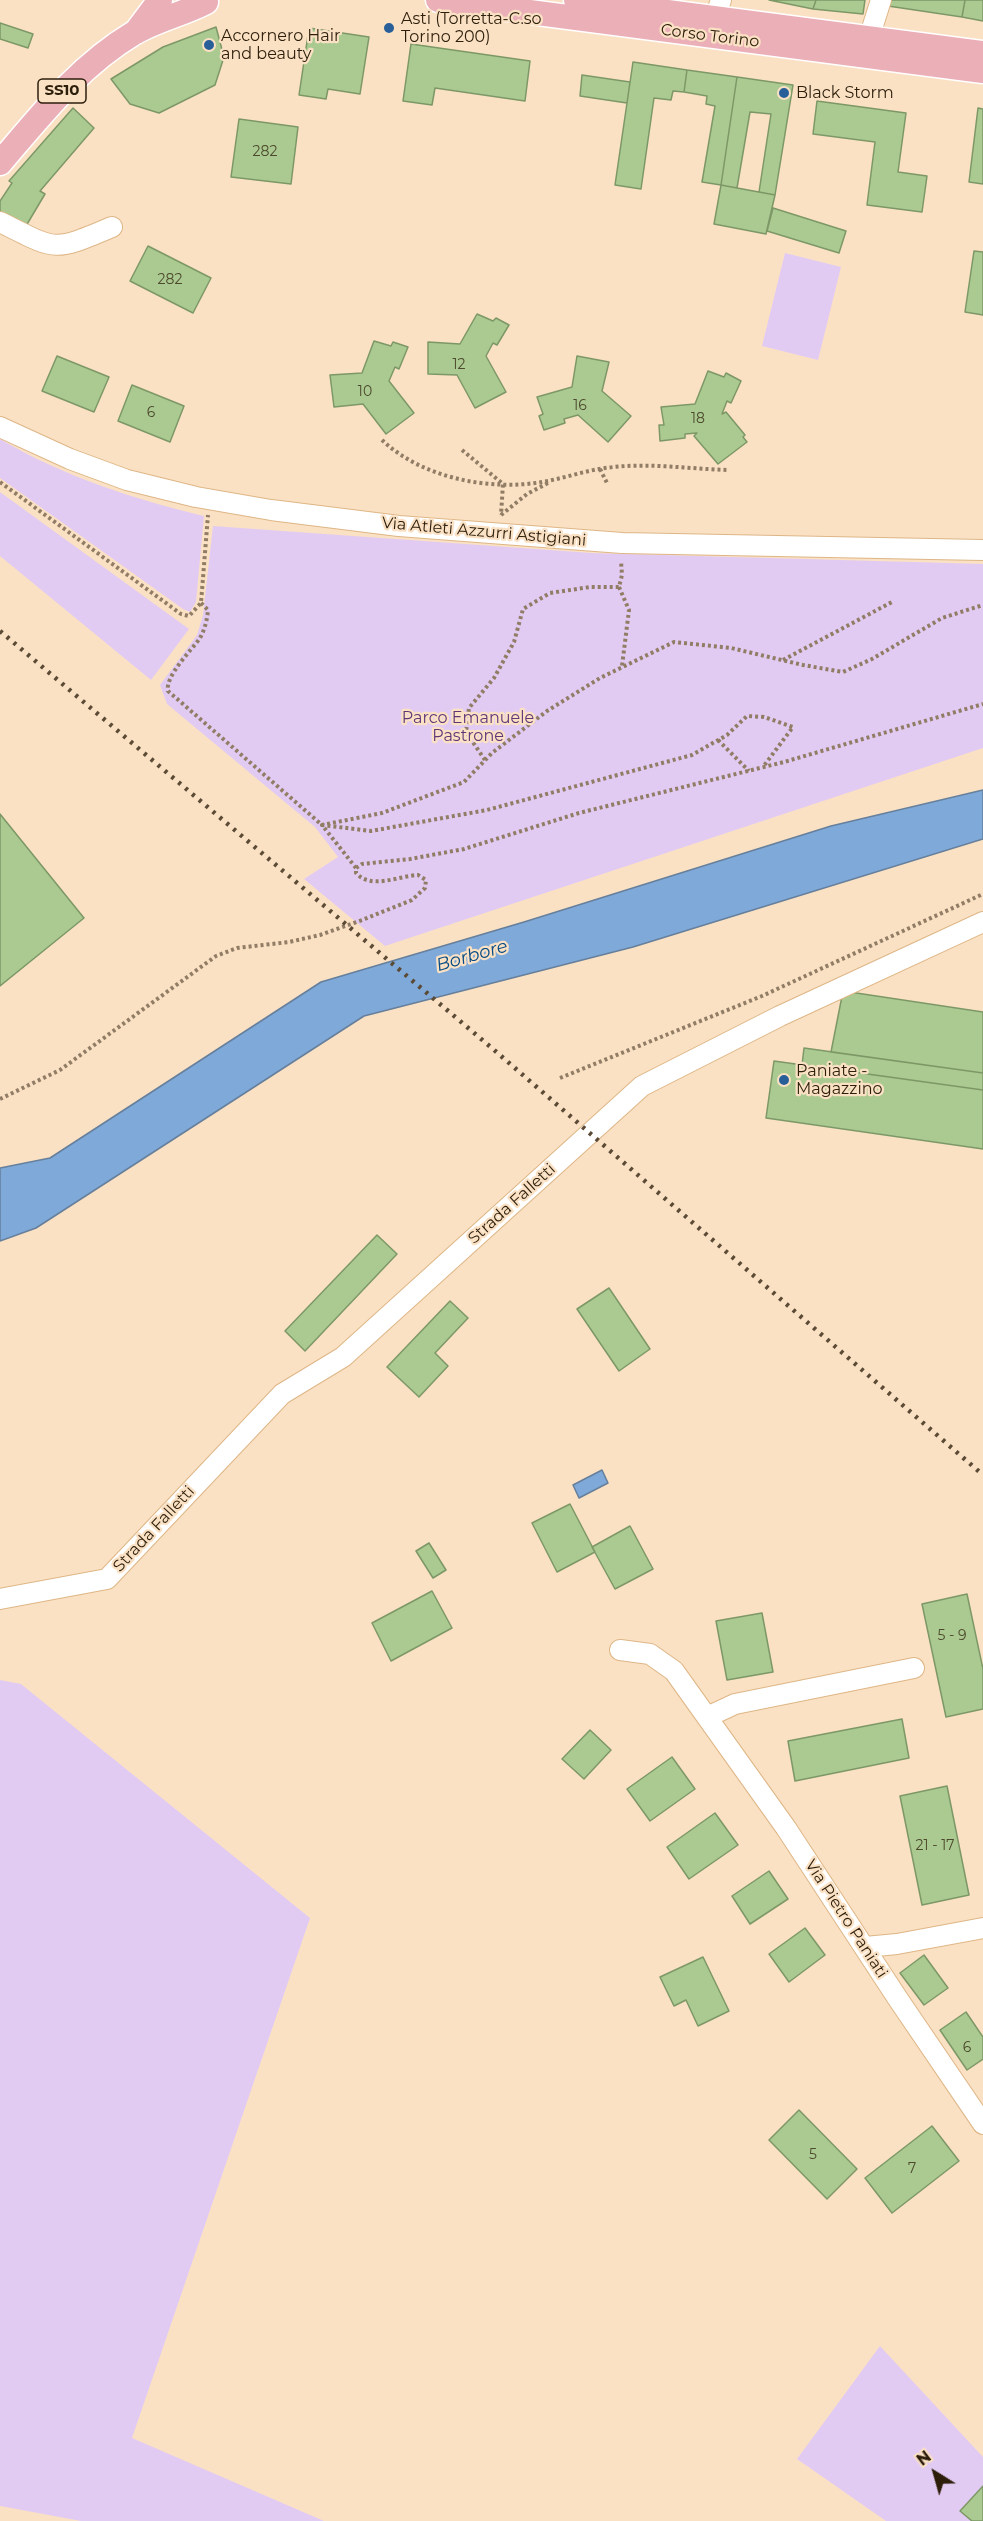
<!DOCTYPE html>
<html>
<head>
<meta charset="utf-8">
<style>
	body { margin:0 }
	#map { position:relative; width:983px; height:2521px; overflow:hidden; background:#fae1c4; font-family:Montserrat,sans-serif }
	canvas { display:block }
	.north { position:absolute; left:905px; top:2443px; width:60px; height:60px; -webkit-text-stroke:4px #fae1c4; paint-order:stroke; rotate:323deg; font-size:16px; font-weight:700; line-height:24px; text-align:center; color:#2d1e0b }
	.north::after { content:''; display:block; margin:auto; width:21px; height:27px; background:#2d1e0b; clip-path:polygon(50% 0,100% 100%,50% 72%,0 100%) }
</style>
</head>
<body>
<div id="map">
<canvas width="983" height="2521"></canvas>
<div class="north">N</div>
</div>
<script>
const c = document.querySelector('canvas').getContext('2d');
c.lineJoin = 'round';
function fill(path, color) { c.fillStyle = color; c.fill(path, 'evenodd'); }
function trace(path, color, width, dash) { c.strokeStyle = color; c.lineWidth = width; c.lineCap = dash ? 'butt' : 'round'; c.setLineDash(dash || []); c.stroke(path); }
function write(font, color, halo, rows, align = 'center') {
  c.font = font + ' Montserrat,sans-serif'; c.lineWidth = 4.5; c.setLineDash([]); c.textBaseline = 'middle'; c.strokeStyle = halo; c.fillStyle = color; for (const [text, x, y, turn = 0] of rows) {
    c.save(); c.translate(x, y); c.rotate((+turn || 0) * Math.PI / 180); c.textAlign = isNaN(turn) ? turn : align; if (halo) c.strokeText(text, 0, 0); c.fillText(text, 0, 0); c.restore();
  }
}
const green = new Path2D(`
	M785,253L841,267L818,360L762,346Z
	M0,439C63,476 133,499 204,516L196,602L190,612L183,609L0,478Z
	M0,492L189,629L151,680L0,556Z
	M213,526L592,553L983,564V748L385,946L304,879L338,857L315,827L167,704L160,685L197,635L203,615Z
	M0,1680L21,1684L310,1918L132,2438L324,2521H81L0,2506Z
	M880,2346L983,2457V2486L961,2511L972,2521H886L797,2459Z`);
const water = new Path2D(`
	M983,790V839L633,947L364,1016L36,1228L0,1241V1168L50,1158L321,982L524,922L831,826Z
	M602,1470L608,1483L579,1498L573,1485Z`);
const building = new Path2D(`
	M769,0H816L813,9Z
	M816,0H865L863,14L813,9Z
	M889,0H965L962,17L888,6Z
	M965,0H983V21L962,17Z
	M0,23L33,34L28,48L0,39Z
	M216,27L224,57L215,85L159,113L130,104L111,79L163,47Z
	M309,28L369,37L360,94L328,89L326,99L299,95Z
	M411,44L530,61L525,101L435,88L432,105L403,101Z
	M633,62L687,70L684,92L673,91L671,100L654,98L641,189L615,185Z
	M687,70L737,77L721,185L702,182L715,106L706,104L707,96L684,92Z
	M582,75L630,82L627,103L580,96Z
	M737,77L793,85L775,195L759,192L771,114L750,112L737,188L721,185Z
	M817,101L906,113L898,172L927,176L922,212L867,205L875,142L813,134Z
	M73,108L94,128L40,191L45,194L23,231L0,221V201L12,183L9,181Z
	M978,108L983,109V184L969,182Z
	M239,119L298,127L291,184L231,177Z
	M721,185L775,195L766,234L714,224Z
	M773,208L846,231L839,253L767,231Z
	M148,246L211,278L193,313L130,281Z
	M974,251L983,252V315L965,312Z
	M477,314L493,321L496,318L509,325L497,345L493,343L486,356L506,392L475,408L457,375L428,374V342L460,344Z
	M374,341L391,346L393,342L408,347L399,369L395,367L389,381L414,413L386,434L363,404L334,407L330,375L362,373Z
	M57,356L109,377L94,412L42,391Z
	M577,356L609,362L602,391L631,416L608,442L578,415L564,419L565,423L544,430L539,416L543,414L537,397L572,387Z
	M708,371L724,377L726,373L741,381L731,403L727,401L722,414L726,412L745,435L743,437L747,442L718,464L694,436L697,433L685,434V438L660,441L659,425H664L661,407L695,404Z
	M132,385L184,406L170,442L118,421Z
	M0,814L84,918L0,986Z
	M843,991L983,1012V1073L831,1052Z
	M804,1048L983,1073V1090L802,1065Z
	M774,1061L983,1090V1149L766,1118Z
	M377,1235L397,1254L305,1351L285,1331Z
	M609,1288L650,1349L619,1371L577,1309Z
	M450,1301L468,1318L435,1353L448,1366L419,1397L387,1367Z
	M570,1504L595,1552L557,1572L532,1523Z
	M630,1526L653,1569L615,1589L592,1547Z
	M429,1543L446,1570L433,1578L416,1551Z
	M432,1591L452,1628L391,1661L372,1623Z
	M967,1594L983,1669V1709L946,1717L922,1604Z
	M762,1613L773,1672L727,1680L716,1621Z
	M902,1719L909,1758L795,1781L788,1741Z
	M590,1730L611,1750L584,1779L562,1759Z
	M672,1757L695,1789L650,1821L627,1789Z
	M947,1786L969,1895L922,1905L900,1796Z
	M715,1813L738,1845L689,1879L667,1847Z
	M769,1871L788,1899L750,1924L732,1896Z
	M805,1928L825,1955L789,1982L769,1954Z
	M924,1955L948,1988L924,2005L900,1973Z
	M703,1957L729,2011L698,2026L686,2000L674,2006L660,1977Z
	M966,2012L983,2037V2059L967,2070L940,2030Z
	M799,2110L857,2169L827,2199L769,2140Z
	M932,2126L959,2161L892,2213L865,2178Z
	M983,2486V2521H972L960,2511Z`);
const path = new Path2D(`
	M382,440C422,478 489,491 542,482C566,478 589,469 614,467C651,463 691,469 729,470
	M462,450L503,484L501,515
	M600,469L608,485
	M0,482L181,614L189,616L201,603L208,515
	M501,515L527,494L550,482
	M619,587L629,610L622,666
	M201,603L208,610C207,620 205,629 200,638C191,651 165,676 168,691L322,825L371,831L487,810L692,755L727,735L747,716L764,717L793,727L763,767
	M783,660L892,602
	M718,740L749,771
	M485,760L466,732L469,708L494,678L514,642L523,609L550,593L590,587H619L622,575L621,561
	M356,868L322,825L382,813L464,782L492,753L547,711L600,678L674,642L731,648L803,665L843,672L872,659L942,618L983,605
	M560,1078L762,996L983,894
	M0,1099L60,1070L216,956L237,948L289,942L320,935L362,920L412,900L425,888L426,880L418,875C398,876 371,890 356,873V868L362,864L410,859L464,849L579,813L784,762L983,704`);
const minor = new Path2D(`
	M715,18L721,0
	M869,38L881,0
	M0,222C58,251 52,252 112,227
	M0,427L70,459L127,480L196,497L271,510L399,526L622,543L983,550
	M0,1599L107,1579L282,1394L343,1357L642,1086L780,1016L983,922
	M620,1650L650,1654L674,1671L786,1828L898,1999L983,2124
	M707,1717L735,1704L914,1668
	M865,1947L897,1944L983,1928`);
const major = new Path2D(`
	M438,0L983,71
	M576,0L983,53
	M136,32L160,0
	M0,163C41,115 79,66 134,33C156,20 183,14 206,2`);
const rail = new Path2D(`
	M0,631L493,1049L983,1475`);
const markers = [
	[389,28,6,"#285f98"],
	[209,45,6,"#285f98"],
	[784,93,6,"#285f98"],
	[784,1080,6,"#285f98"]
];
const numberNames = [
	["282",265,152],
	["282",170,280],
	["12",459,365],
	["10",365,392],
	["16",580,406],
	["6",151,413],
	["18",698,419],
	["5 - 9",952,1636],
	["21 - 17",935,1846],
	["6",967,2048],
	["5",813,2155],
	["7",912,2169]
];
const shields = [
	[62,91,48]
];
const shieldNames = [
	["SS10",62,91]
];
const poiNames = [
	["Asti (Torretta-C.so",401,19],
	["Torino 200)",401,37],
	["Accornero Hair",221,36],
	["and beauty",221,54],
	["Black Storm",796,93],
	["Paniate -",796,1071],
	["Magazzino",796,1089]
];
const streetNames = [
	["Corso Torino",710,36,7],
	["Via Atleti Azzurri Astigiani",484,532,5],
	["Strada Falletti",512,1204,-42],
	["Strada Falletti",154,1529,-47],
	["Via Pietro Paniati",846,1919,57]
];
const parkNames = [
	["Parco Emanuele",468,718],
	["Pastrone",468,736]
];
const waterNames = [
	["Borbore",472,956,-16]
];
fill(green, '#e2cbf3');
fill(water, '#7ea9d9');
trace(water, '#667f9b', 1.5);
fill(building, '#abca91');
trace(building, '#7d9866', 1.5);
trace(minor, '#deb686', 22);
trace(major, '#fff', 27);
trace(path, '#917d65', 4, [3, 3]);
trace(minor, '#fff', 20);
trace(major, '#ebafb8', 24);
trace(rail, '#5b4a35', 4.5, [3, 6]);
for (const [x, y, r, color] of markers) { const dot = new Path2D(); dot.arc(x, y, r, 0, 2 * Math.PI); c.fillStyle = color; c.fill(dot); trace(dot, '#fae1c4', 2); }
write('14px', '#4c492c', null, numberNames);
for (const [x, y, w] of shields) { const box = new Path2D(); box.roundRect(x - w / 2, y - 12, w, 24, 4.5); c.fillStyle = '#fae1c4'; c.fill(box); trace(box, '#2d1e0b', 1.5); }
write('bold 15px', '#2d1e0b', null, shieldNames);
write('16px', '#2d1e0b', '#fae1c4', poiNames, 'left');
write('16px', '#2d1e0b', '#fae1c4', streetNames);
write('16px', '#603679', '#fae1c4', parkNames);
write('italic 18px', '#064a84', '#fae1c4', waterNames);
</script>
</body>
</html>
